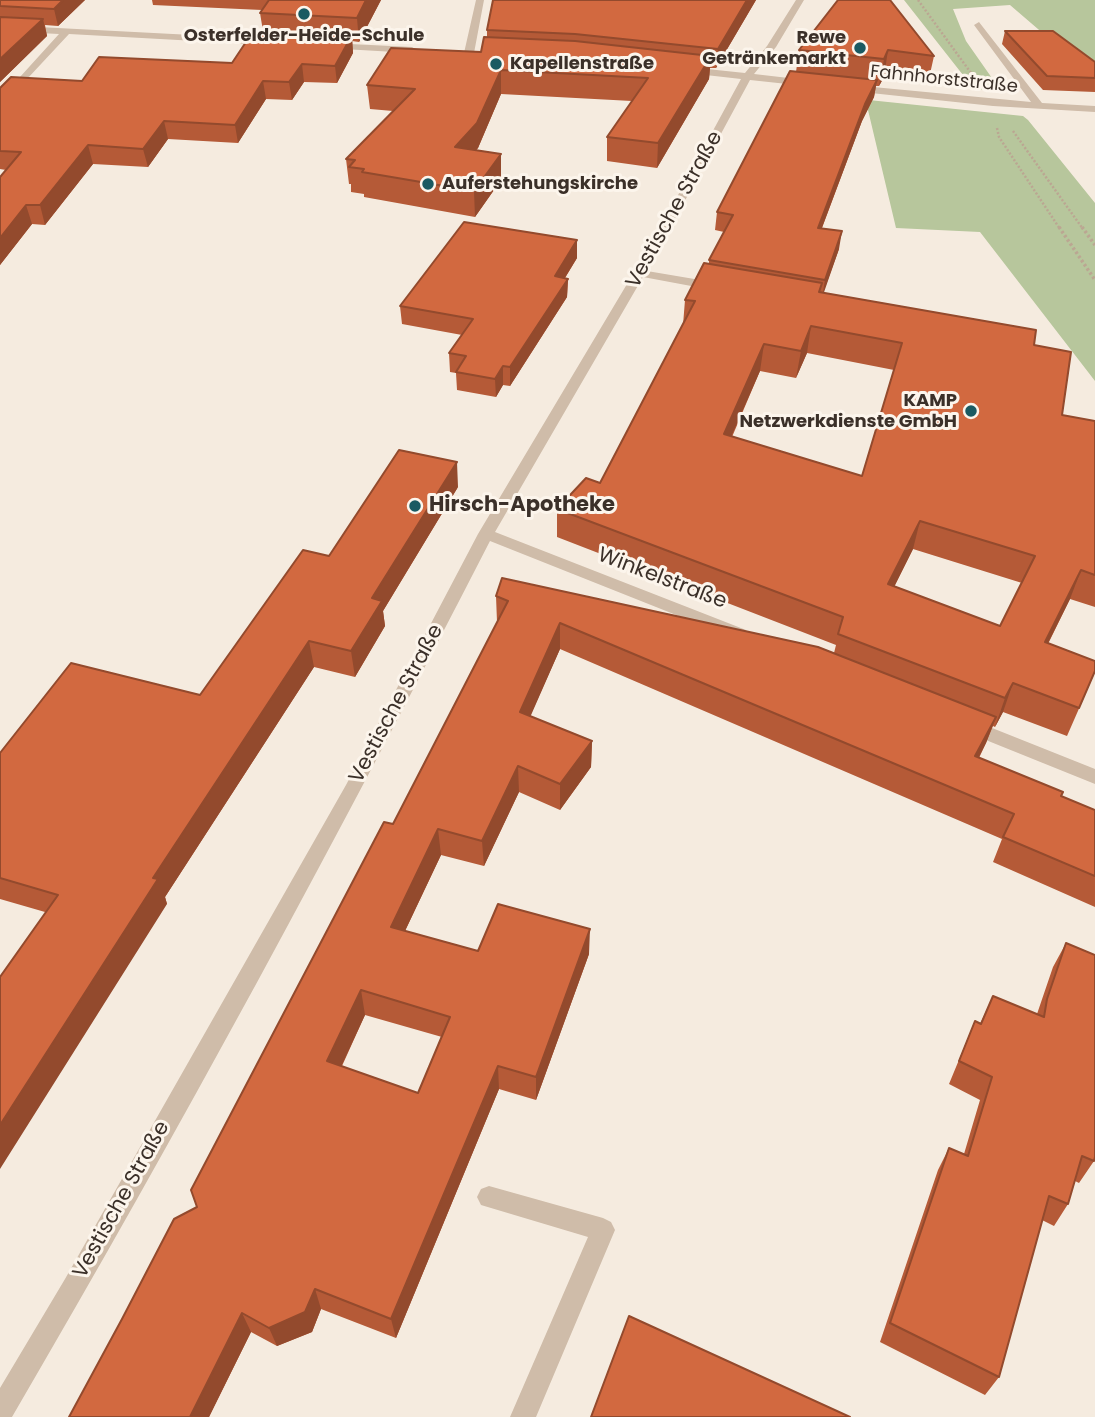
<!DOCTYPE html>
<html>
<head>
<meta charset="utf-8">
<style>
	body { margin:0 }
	canvas { display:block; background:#f5ebdf }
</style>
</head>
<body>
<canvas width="1095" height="1417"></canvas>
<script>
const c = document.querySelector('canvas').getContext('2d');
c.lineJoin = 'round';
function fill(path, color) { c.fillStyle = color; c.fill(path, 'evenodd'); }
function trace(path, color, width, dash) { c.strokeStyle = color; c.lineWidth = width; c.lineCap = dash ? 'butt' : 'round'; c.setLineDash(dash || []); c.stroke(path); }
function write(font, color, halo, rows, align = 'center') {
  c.font = font + ' Poppins,sans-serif'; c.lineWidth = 6; c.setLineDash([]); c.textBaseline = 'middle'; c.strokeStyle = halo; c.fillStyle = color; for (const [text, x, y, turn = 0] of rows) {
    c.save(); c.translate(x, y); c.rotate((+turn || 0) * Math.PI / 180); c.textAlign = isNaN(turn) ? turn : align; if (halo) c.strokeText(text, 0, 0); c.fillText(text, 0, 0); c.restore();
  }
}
const green = new Path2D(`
	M904,0H1095V78L1010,5L953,9L966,41L1001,91L974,89Z
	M830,96L1023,116L1028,120L1095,203V381L980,232L896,228L868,110L827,103Z`);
const pathFar1 = new Path2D(`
	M918,0L971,73
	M997,128L999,137L1060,229
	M1013,131L1083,229`);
const path = new Path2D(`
	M1059,227L1095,280
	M1082,227L1095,245`);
const minor = new Path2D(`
	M476,0H484L474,53L469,56L464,53Z
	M796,0H804L776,47L754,74L806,80L811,83L806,86L750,80L647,271L718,283L724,287L718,291L643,277L495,532L746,630L748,634L746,638H734L490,541C338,837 180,1130 12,1417H0V1388L65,1279L346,785L478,534L658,232L741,79L688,73L683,70L688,67L745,73L767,46Z
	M979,22L1042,103L1095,106V112L993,106L852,91L847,88L852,85L1031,102L974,25Z
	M0,25L269,39L274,42L269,45L69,34L0,108V99L59,34L0,31Z
	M329,43L412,47L417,50L412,53L326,48V44Z
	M967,718L1095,769V784L961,730L958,725L961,720Z
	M489,1186L603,1218L611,1222L615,1230L536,1417H510L588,1237L481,1205L477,1197L481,1189Z`);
const wall = new Path2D(`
	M0,0H85L58,26L45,25L47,36L0,82Z
	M152,0H381L359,42L352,41L353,53L337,83L304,82L292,100L266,99L238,143L168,139L148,167L93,164L45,225L32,224L0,265V177L6,170L0,169V88L82,81L232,63L263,31L260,13L262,10L153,5Z
	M493,0H756L716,68H710L709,79L657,168L607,161V137L632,101L501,94L478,148L475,151L501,180L475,217L364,197V194L351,192V184H349L346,159L393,111L370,109L367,85L481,52L487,37V30Z
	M838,0L934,56L928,83L884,77L879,86H876L874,97L862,121L822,228L839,249L823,293L1034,345L1062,415L1095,421V607L1070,599L1048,644L1095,672L1067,736L1003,712L995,727L993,726L986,743L979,758L1061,796L1095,810V907L993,862L1002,839L560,649L530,716L592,741L591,767L560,810L519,792L484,866L441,855L405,931L478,951L589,954L536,1100L499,1089L396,1338L321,1309L312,1332L277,1346L251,1332L209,1417H69L197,1207L393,824L497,622L496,596L834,653L836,645L557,537V509L600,483L683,325L685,300L709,264V260L724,232L715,230L717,212L796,72L799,50ZM807,353L894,370L862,476L732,437L760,371L796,378ZM913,549L1022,583L1000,626L894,587ZM365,1015L442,1037L418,1093L342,1066Z
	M1005,31L1095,62V92L1043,90L1002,44Z
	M577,240V258L565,278L568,279L567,297L510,386L503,385L496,397L457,390L456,373L450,372L449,353L462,335L402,324L400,306Z
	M458,487L383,611L385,626L355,677L314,667L165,897L167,904L45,912L0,899V753L200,695L329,556Z
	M1066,943L1094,1161L1079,1183L1075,1181L1068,1204L1054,1226L1042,1220L999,1377L985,1395L880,1342L938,1170L949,1148L964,1154L980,1100L949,1084L975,1021L980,1024L993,996L1037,1014L1053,967Z`);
const shadedWall = new Path2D(`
	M63,0H85L58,26L54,9Z
	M366,0H381L359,42L357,18Z
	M747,0H756L716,68L718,49Z
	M43,19L47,36L0,82V59Z
	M352,35L353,53L337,83L335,66Z
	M888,50L884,77L879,86L884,59Z
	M711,56L709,79L657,168L658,143Z
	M302,64L304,82L292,100L289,82Z
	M501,70V94L478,148L456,173L455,147Z
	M877,80L874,97L862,121L815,246L818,228L865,104Z
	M263,81L266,99L238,143L235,125Z
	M164,121L168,139L148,167L143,149Z
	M88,145L93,164L45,225L40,205Z
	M501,154V180L475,217L474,191Z
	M26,205L32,224L0,265V238Z
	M842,231L839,249L822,298L825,280Z
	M577,240V258L555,294V276Z
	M568,279L567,297L510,386V367Z
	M811,326L807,353L796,378L801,351Z
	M764,344L760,371L720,462L724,434Z
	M503,366V385L496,397L495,379Z
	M457,462L458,487L383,611L385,626L355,677L351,651L372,598Z
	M920,521L913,549L881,613L888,584Z
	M1081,570L1070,599L1034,671L1045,642Z
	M560,623V649L521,738L520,712Z
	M309,641L314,667L165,897L167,904L0,1169V1125L153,878Z
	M1013,683L1003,712L995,727L1005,698Z
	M996,717L986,743L966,782L975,756Z
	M592,741L591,767L560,810V784Z
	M518,766L519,792L484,866L482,841Z
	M438,829L441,855L395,952L391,927Z
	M590,929L589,954L536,1100V1077Z
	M361,990L365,1015L333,1084L327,1061Z
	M498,1066L499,1089L396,1338L391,1319Z
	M315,1289L321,1309L312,1332L277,1346L269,1328Z
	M242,1313L251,1332L209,1417H190Z`);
const building = new Path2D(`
	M0,0H63L54,9L0,6Z
	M269,0H366L357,18L260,13Z
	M493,0H747L718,49L575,34L487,30Z
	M838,0H890L934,56L888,50L884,59L799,50Z
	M0,17L43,19L0,59Z
	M254,30L352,35L335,66L302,64L289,82L263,81L235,125L164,121L143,149L88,145L40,205H26L0,238V177L21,152L0,151V88L11,77L82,81L99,57L232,63Z
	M1005,31H1053L1095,62V78L1047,76Z
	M484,37L575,41L711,56L658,143L607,137L648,78L501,70L477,123L455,147L501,154L474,191L362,172L364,169L349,167L355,160L346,159L415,89L367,85L391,48L481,52Z
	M790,71L877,80L865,104L818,228L842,231L825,280L709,260L733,215L717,212Z
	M464,222L577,240L555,276L568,279L510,367L503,366L495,379L456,372L466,356L449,353L473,319L400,306Z
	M704,263L822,283L819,292L1036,330L1034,345L1071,352L1062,415L1095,421V575L1081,570L1045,642L1095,661V671L1079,708L1013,683L1005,698L838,634L843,617L557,509L586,478L600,483L695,301L685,300ZM811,326L902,343L862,476L724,434L764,344L801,351ZM920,521L1035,556L1000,626L888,584Z
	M399,450L457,462L372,598L382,601L351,651L309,641L153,878L158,879L0,1125V977L58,895L0,878V753L71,663L200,695L303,550L329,556Z
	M502,578L818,647L996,717L975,756L1063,792L1061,796L1095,810V876L1003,837L1014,814L560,623L520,712L592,741L560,784L518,766L482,841L438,829L391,927L478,951L498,904L590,929L536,1077L498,1066L391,1319L315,1289L305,1312L269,1328L242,1313L190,1417H69L122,1319L174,1219L197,1207L191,1190L384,822L393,824L508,601L496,596ZM361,990L450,1017L418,1093L327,1061Z
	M1066,943L1095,955V1157L1094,1161L1082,1156L1068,1204L1049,1196L999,1377L890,1323L949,1148L968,1156L992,1077L959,1061L975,1021L981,1024L993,996L1044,1017L1047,999Z
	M629,1316L850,1417H591Z`);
const markers = [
	[304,14,7,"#1a5a62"],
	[860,48,7,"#1a5a62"],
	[496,64,7,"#1a5a62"],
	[428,184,7,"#1a5a62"],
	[971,411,7,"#1a5a62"],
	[415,506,7,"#1a5a62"]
];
const farPoinames = [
	["Osterfelder-Heide-Schule",304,36,"center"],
	["Rewe",846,38],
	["Getränkemarkt",846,59],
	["Kapellenstraße",510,64,"left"],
	["Auferstehungskirche",442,184,"left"],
	["KAMP",957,401],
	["Netzwerkdienste GmbH",957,422]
];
const farStreetnames = [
	["Fahnhorststraße",944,80,6]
];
const streetNames = [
	["Vestische Straße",675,210,-61],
	["Winkelstraße",662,579,21],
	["Vestische Straße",397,704,-62],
	["Vestische Straße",122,1200,-61]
];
const poiNames = [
	["Hirsch-Apotheke",429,506]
];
fill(green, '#b7c69c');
trace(pathFar1, '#bba692', 2.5, [2, 2]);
trace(path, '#bba692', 3.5, [2.5, 2.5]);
fill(minor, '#cfbca9');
fill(wall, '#b55a37');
fill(shadedWall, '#934a2d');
fill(building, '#d26940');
trace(building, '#934a2d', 2);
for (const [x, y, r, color] of markers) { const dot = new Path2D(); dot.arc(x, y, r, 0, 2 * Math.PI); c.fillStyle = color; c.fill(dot); trace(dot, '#fcf5ec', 2.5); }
write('bold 18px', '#3b3029', '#fcf5ec', farPoinames, 'right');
write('18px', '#3b3029', '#fcf5ec', farStreetnames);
write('21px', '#3b3029', '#fcf5ec', streetNames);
write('bold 21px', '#3b3029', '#fcf5ec', poiNames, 'left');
</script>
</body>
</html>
